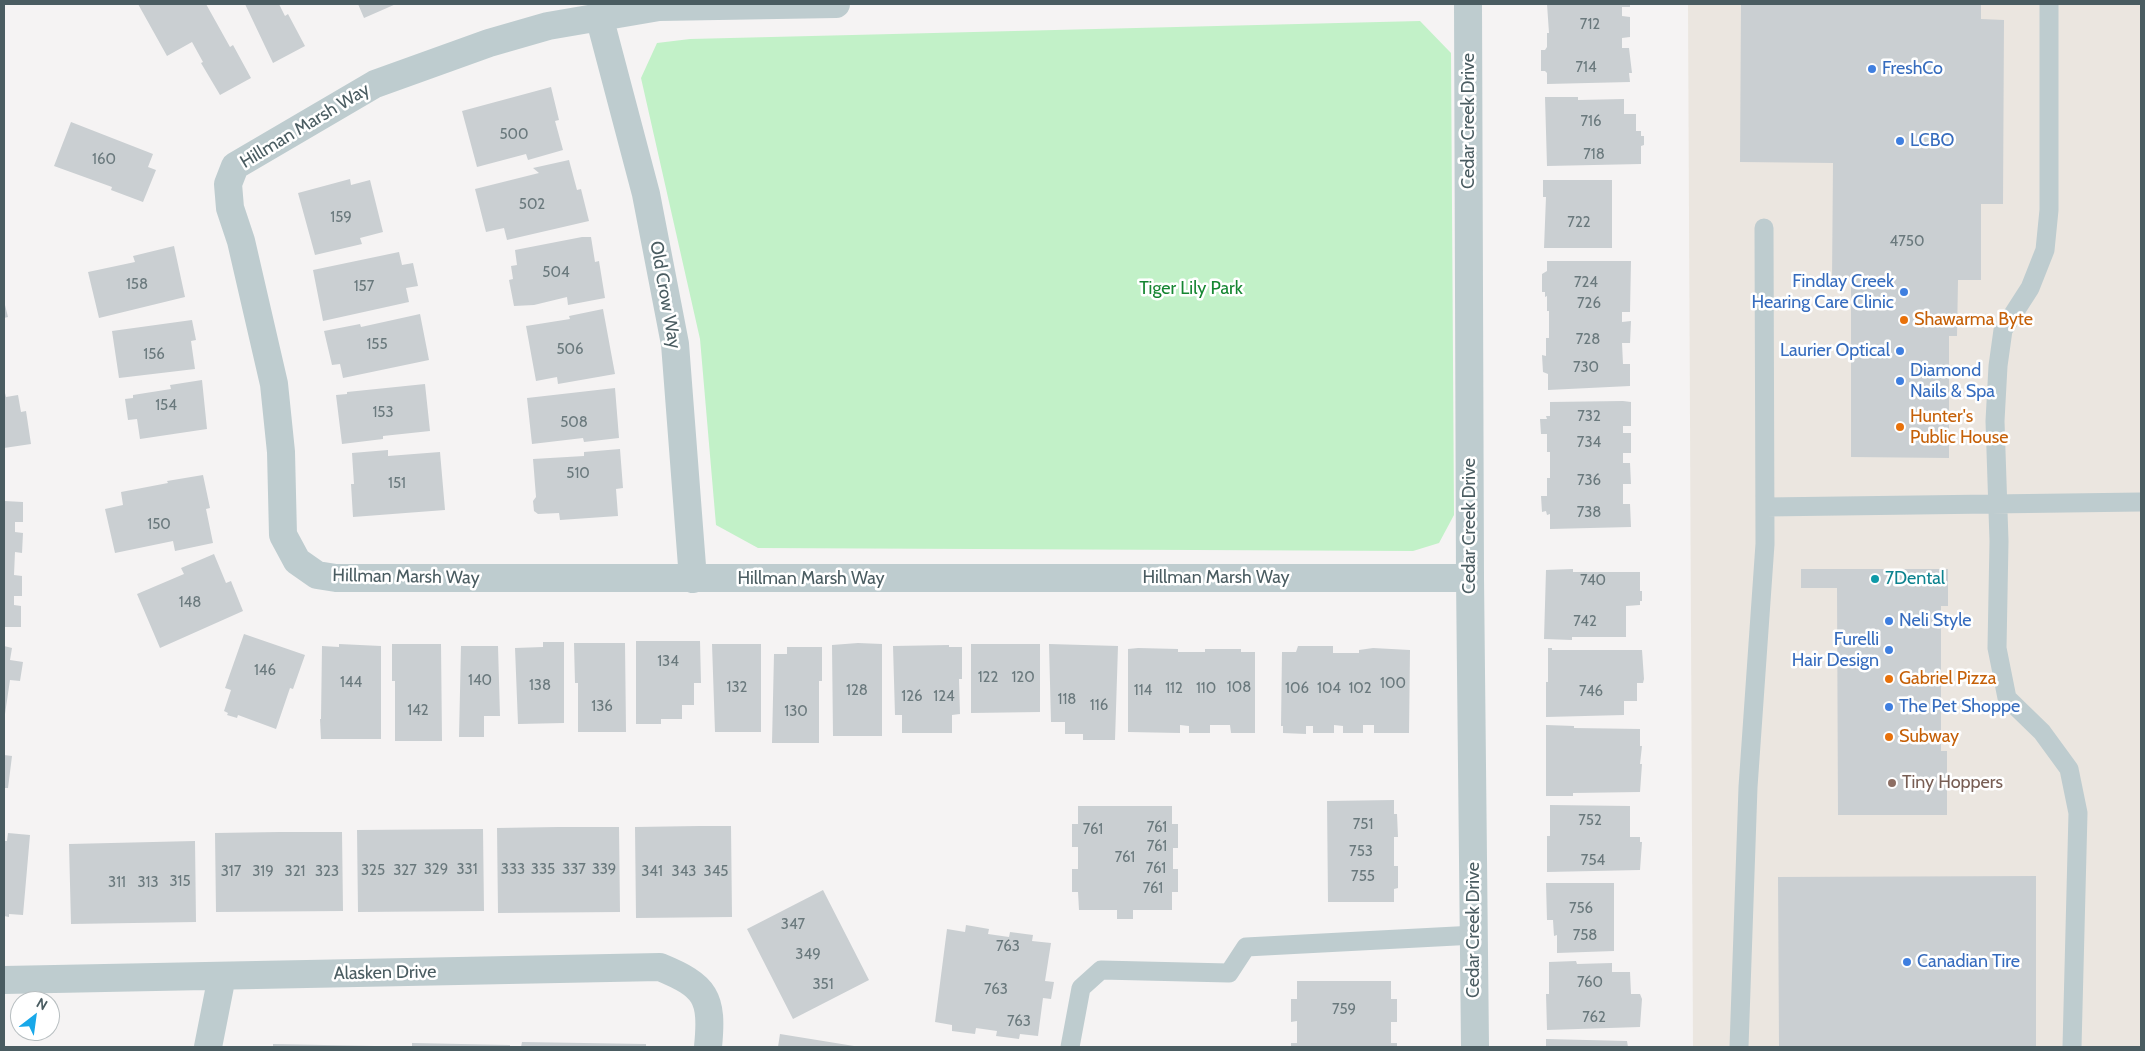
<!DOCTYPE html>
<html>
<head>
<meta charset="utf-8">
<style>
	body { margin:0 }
	#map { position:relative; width:2145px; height:1051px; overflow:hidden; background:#f5f3f3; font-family:Cabin,sans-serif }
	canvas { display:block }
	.frame { position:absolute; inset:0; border:5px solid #4a5c61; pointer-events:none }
	.north { position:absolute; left:10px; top:991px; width:50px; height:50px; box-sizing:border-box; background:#fff; border:1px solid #b7bec0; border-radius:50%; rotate:30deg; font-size:14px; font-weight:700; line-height:20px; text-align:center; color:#4a5c61 }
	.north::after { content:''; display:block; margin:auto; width:18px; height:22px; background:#18a8e9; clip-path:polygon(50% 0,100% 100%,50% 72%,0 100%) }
</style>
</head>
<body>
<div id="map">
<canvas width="2145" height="1051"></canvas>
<div class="frame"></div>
<div class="north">N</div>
</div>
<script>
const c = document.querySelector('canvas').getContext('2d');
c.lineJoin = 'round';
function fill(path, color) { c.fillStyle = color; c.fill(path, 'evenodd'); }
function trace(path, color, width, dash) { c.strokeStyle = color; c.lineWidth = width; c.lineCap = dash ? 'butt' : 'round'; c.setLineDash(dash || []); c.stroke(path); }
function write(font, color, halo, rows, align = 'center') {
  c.font = font + ' Cabin,sans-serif'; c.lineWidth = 5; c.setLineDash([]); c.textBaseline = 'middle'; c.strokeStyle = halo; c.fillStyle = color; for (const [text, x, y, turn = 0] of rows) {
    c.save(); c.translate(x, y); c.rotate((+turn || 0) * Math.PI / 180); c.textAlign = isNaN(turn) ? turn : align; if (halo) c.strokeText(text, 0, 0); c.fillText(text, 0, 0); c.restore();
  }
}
const commercial = new Path2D(`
	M1688,4H2141V1047H1693Z`);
const green = new Path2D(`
	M1420,21L1451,53L1454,515L1439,543L1413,551L758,548L716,525L700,339L641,78L657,43L690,39Z`);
const building = new Path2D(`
	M138,4H206L230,47L233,45L251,78L220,95L201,63L203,62L192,42L167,56Z
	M245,4H279L285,16L288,14L305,46L273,63Z
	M358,4H396L364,18Z
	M1547,4H1630V7H1622V16L1630,17V37L1622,38V48H1629L1632,73H1629L1630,82L1547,84V73L1545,71H1541V50H1545L1547,47V33H1549Z
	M1741,4H1981V19L2004,20L2003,204H1981V280H1958L1957,336H1949V458L1851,457V280H1832L1833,163L1740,162Z
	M551,87L559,120L555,121L563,150L528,160L526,154L477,167L462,111Z
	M1545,97H1578V100L1624,99V114H1636V131H1641V136H1644V145L1641,146V164L1547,166Z
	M71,122L153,154L148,167L156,170L143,202L111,190L112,187L54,166Z
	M569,160L577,190L581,189L589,221L507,240L504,228L486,232L475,189L539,173L533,168Z
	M350,179L351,185L370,180L383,232L360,238L362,244L315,255L298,193Z
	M1543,180H1612V248H1544L1546,197H1543Z
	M582,237H591L595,262L599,261L605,298L568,305L567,297L534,305L514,306L509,280L513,279L511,266L517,265L515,250Z
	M174,246L185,297L99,318L88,272L135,262L133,256Z
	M399,252L402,265L413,263L418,286L406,288L409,302L323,321L313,270Z
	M1547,261H1631L1630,312H1622V322L1631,321L1630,343H1622L1623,364H1630V386L1548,390V374L1543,372L1542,355L1546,356V338H1549V311H1547V296L1545,297V292H1542V274L1547,271Z
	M4,301L8,317L4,318Z
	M603,309L615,374L558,384L557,377L536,381L526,326L570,319L569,316Z
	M420,314L429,360L343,378L340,364L332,365L324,331L360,324L361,327Z
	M192,320L196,340L191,341L195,369L119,378L112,331Z
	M202,380L207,429L140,439L137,419L128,420L125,399L133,398V395L171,389L170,385Z
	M425,384L430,431L383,436V439L342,444L336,395L347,394V392Z
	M615,388L619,438L584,442L583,438L532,444L527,398Z
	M4,389L6,397L18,395L21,412L26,411L31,444L4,448Z
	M1623,401L1631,402V426H1623V433H1631V453H1623V463H1630L1631,484H1623V504H1630L1631,527L1550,529V514L1547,515L1546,511L1542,512L1541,496H1547V478H1550V452H1547V434H1541L1540,419H1547L1546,416H1550V402Z
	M620,449L623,488L616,489L618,516L560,520L559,513L538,514L534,511L533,501L536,497L533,459L584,456V452Z
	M388,450V456L440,452L445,510L353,517L351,484H354L352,453Z
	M203,475L210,508L206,509L213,543L175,551L173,541L115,553L105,509L123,505L121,492L168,483L167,481Z
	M4,501L23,502V522H15V532L23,533L22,553L15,552L14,575L22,576V596H14V605L21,606V627H4Z
	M214,554L226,583L231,581L243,611L160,648L137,594L184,574L181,568Z
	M1573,569V572H1640V591H1642V601H1640V605L1626,606V637H1572V640L1544,639L1546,570Z
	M1801,569H1948V606H1941V751H1947V815H1838L1837,588H1801Z
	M244,634L305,655L293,689L290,688L276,729L238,715L237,718L227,715L228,713L224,711L231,690L225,688Z
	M636,641H700L701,683H694V705H682V719H661V724H636Z
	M543,642H564V723L518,724L515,648L543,647Z
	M574,643H625L626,732H578V683H575Z
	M858,643L882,644V736H833L832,645Z
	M339,644L381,646V739H321L320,719H321L322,646L339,647Z
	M392,644H441L442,741H395V681H392Z
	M712,644H761V732H715Z
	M971,644H1040V712L971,713Z
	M1049,644L1118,646L1115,740H1083V734H1065V722H1051Z
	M949,645V647H962V679H959L960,714L952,715V733H902V715H895L893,646Z
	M4,646L12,648L10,660L23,662L20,681L10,680L5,714Z
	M461,646H498L500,716H484V737H459Z
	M1298,646H1333V653H1359V650L1373,648L1410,650L1409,733H1374V725H1363V733H1343V726L1334,725V733H1313V726H1306V734L1283,733V726H1281L1282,652H1296Z
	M787,647H822V681H819V743H772L774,654H787Z
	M1138,648L1178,649V652H1205V649H1241V652H1255V733H1231L1230,725H1210V733H1189V726L1180,725V733L1128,732V649Z
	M1548,648H1552V650H1642L1644,679L1643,683H1637V701H1624V715L1546,717V682H1548Z
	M1546,725L1574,726V728L1640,729V746H1642L1640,764H1642L1640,792L1573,793V796H1546Z
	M4,755L12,756L8,788H4Z
	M1394,800V814H1397L1398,837H1394V866H1398V888L1394,889V902H1328L1327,801Z
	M1550,805L1630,806V837H1640V842H1642L1640,870L1547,872V836H1550Z
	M1078,806H1172V824H1178V848H1173V869H1178V892H1172V910H1133V919H1117V910H1079L1078,892H1072V869H1078V847H1072V824H1078Z
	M699,826H731L732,917L636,918L635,827Z
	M558,827H619L620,912L498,913L497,828Z
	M483,829L484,911L358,912L357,830Z
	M279,832H342L343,911L216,912L215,833Z
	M8,833L30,835L23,915L9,914V917L4,916V841H7Z
	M195,841L196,922L71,924L69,844Z
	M2036,876V1047H1779L1778,877Z
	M1546,883H1614V951L1557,953V935L1554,936L1553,920H1547Z
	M823,890L869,980L793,1019L747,929Z
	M966,925L989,929L988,934L1009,937L1010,932L1033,935L1032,941L1051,943L1045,981L1054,982L1051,999L1043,998L1038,1036L1020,1034L1019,1039L996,1036L997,1031L976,1028L975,1034L952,1031V1025L935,1022L947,929L965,932Z
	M1576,961L1577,964L1612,963V972H1630L1631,994H1640L1642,999L1640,1027L1547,1030L1546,994H1549V962Z
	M1297,981H1391V999H1397V1022H1391V1043H1397V1047H1291V1043H1297V1021L1291,1022V999H1297Z
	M780,1034L854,1046V1047H778Z
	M1546,1039L1627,1041L1628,1047H1546Z
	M522,1042L646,1044V1047H521Z
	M412,1043L510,1045V1047H412Z
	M273,1044L375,1046V1047H273Z`);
const service = new Path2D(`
	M2049,4V210L2045,250L2030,288L2003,330L1998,366L1995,421L1999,541L1997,648L2007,698L2042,732L2069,769L2078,813L2072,1047
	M1766,507L2141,502
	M1070,1047L1081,988L1101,970L1229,973L1246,947L1475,935
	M1739,1047L1748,787L1765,544L1764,228`);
const minor = new Path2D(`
	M836,4L659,7L548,26L489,43L375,84L235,166L228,184L230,208L241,241L274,384L281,452L283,535L297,561L317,575L336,578H1470
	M1468,4L1470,578L1475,1047
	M599,16L646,194L675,344L693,579
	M4,980L660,967C706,986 713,997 708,1047
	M208,1047L222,976`);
const markers = [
	[1872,69,5,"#3f7fe0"],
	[1900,141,5,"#3f7fe0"],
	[1904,292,5,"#3f7fe0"],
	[1904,320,5,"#e8710a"],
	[1900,351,5,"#3f7fe0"],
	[1900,381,5,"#3f7fe0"],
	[1900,427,5,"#e8710a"],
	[1875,579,5,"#0f9aa8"],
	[1889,621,5,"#3f7fe0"],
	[1889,650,5,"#3f7fe0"],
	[1889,679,5,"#e8710a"],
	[1889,707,5,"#3f7fe0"],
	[1889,737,5,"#e8710a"],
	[1892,783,5,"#8d6e63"],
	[1907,962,5,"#3f7fe0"]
];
const numberNames = [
	["712",1590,25],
	["714",1586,68],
	["716",1591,122],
	["500",514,135],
	["718",1594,155],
	["160",104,160],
	["502",532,205],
	["159",341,218],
	["722",1579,223],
	["4750",1907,242],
	["504",556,273],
	["724",1586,283],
	["158",137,285],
	["157",364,287],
	["726",1589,304],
	["728",1588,340],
	["155",377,345],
	["506",570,350],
	["156",154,355],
	["730",1586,368],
	["154",166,406],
	["153",383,413],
	["732",1589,417],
	["508",574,423],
	["734",1589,443],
	["510",578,474],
	["736",1589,481],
	["151",397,484],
	["738",1589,513],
	["150",159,525],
	["740",1593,581],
	["148",190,603],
	["742",1585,622],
	["134",668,662],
	["146",265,671],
	["122",988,678],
	["120",1023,678],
	["140",480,681],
	["144",351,683],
	["100",1393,684],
	["138",540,686],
	["132",737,688],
	["108",1239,688],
	["112",1174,689],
	["110",1206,689],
	["106",1297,689],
	["104",1329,689],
	["102",1360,689],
	["128",857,691],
	["114",1143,691],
	["746",1591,692],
	["126",912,697],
	["124",944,697],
	["118",1067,700],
	["116",1099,706],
	["136",602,707],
	["142",418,711],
	["130",796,712],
	["752",1590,821],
	["751",1363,825],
	["761",1157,828],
	["761",1093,830],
	["761",1157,847],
	["753",1361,852],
	["761",1125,858],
	["754",1593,861],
	["761",1156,869],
	["329",436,870],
	["331",467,870],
	["333",513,870],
	["335",543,870],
	["337",574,870],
	["339",604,870],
	["325",373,871],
	["327",405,871],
	["317",231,872],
	["319",263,872],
	["321",295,872],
	["323",327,872],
	["341",652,872],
	["343",684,872],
	["345",716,872],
	["755",1363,877],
	["315",180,882],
	["311",117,883],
	["313",148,883],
	["761",1153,889],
	["756",1581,909],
	["347",793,925],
	["758",1585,936],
	["763",1008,947],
	["349",808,955],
	["760",1590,983],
	["351",823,985],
	["763",996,990],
	["759",1344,1010],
	["762",1594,1018],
	["763",1019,1022]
];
const shopNames = [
	["FreshCo",1882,69],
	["LCBO",1910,141],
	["Findlay Creek",1894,282,"right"],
	["Hearing Care Clinic",1894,303,"right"],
	["Laurier Optical",1890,351,"right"],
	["Diamond",1910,371],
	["Nails & Spa",1910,392],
	["Neli Style",1899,621],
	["Furelli",1879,640,"right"],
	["Hair Design",1879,661,"right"],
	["The Pet Shoppe",1899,707],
	["Canadian Tire",1917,962]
];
const streetNames = [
	["Cedar Creek Drive",1469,121,-90],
	["Hillman Marsh Way",305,126,-31],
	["Old Crow Way",665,295,80],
	["Cedar Creek Drive",1470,526,-90],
	["Hillman Marsh Way",406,577,1],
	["Hillman Marsh Way",1216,578],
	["Hillman Marsh Way",811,579],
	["Cedar Creek Drive",1474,930,-90],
	["Alasken Drive",385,973,-1]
];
const parkNames = [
	["Tiger Lily Park",1191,289]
];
const foodNames = [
	["Shawarma Byte",1914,320],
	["Hunter's",1910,417],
	["Public House",1910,438],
	["Gabriel Pizza",1899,679],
	["Subway",1899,737]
];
const cultureNames = [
	["7Dental",1885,579]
];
const educationNames = [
	["Tiny Hoppers",1902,783]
];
fill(commercial, '#ebe6e0');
fill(green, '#c2f1c8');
fill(building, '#cacfd2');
trace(service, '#becccf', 19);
trace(minor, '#becccf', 28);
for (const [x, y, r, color] of markers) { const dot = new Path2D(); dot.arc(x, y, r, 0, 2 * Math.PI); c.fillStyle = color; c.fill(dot); trace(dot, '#fff', 2); }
write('15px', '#6a797d', null, numberNames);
write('18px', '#366cbe', '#fff', shopNames, 'left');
write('18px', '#4a5c61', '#fff', streetNames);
write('18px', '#168632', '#fff', parkNames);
write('18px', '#c56008', '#fff', foodNames, 'left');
write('18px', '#0d838f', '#fff', cultureNames, 'left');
write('18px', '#785e54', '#fff', educationNames, 'left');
</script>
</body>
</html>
